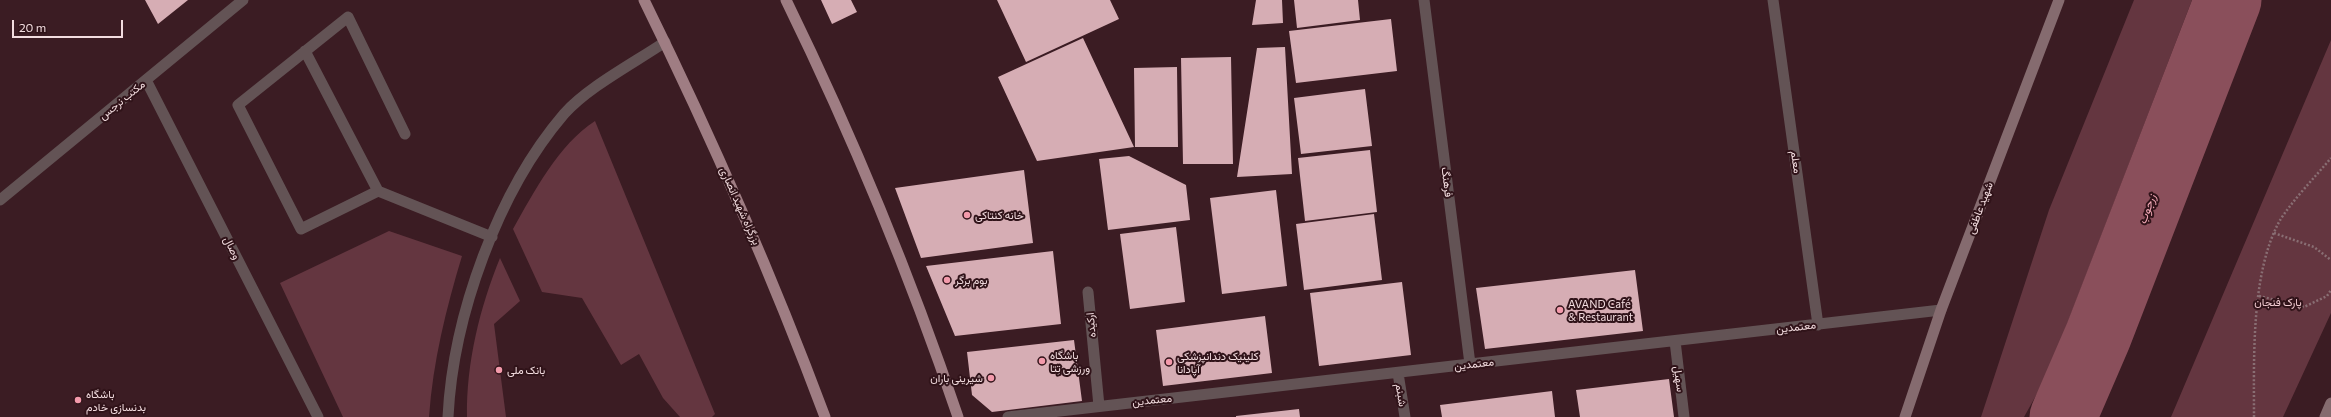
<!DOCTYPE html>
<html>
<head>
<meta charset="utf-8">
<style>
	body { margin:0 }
	#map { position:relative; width:2331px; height:417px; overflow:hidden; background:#3b1c23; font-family:Commissioner,sans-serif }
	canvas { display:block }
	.scale { position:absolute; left:12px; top:20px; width:111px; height:18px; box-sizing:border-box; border:2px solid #f2dcdf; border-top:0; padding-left:5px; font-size:12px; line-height:14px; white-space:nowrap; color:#f2dcdf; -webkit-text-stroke:3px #301319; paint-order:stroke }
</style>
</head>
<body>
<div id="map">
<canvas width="2331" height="417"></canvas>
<div class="scale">20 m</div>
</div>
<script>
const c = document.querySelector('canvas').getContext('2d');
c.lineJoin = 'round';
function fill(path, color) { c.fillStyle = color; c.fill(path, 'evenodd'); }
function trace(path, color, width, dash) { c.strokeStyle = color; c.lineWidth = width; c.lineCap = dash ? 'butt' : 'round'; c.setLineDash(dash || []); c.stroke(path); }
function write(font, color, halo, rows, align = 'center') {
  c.font = font + ' Commissioner,Vazirmatn,sans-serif'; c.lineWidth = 4; c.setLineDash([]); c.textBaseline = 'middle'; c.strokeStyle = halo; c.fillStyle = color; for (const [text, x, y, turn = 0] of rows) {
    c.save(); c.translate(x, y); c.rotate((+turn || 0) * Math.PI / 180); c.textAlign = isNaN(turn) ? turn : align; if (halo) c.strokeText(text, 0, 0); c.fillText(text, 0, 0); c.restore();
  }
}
const green = new Path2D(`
	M2134,0H2192L2048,374L2024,417H1981L2049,210Z
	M2331,40V313L2283,417H2171Z
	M595,121L715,414L712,417H680L663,398L639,354L621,365L582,298L542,292L513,229C534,192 558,145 595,121Z
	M389,231L462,256C446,309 433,361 429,417H343L280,283Z
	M500,258L520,301L494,324L506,417H467C466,363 480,307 500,258Z`);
const river = new Path2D(`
	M2063,417L2098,336L2228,0`);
const building = new Path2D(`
	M145,0H188L158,24Z
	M821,0H851L857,12L832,24Z
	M997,0H1110L1119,19L1026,62Z
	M1256,0H1282L1283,23L1252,25Z
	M1294,0H1358L1360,20L1297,28Z
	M1391,19L1397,71L1296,83L1289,31Z
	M1083,38L1134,147L1037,161L998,77Z
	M1285,47L1292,174L1237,177L1257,48Z
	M1231,57L1233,164H1183L1181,58Z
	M1177,67L1178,147H1135L1134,68Z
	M1365,89L1372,146L1301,154L1294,98Z
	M1370,150L1377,212L1305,221L1298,158Z
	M1129,156L1186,185L1190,220L1108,230L1099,159Z
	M1024,170L1033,243L921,258L895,188Z
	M1276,190L1287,286L1222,294L1210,198Z
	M1374,214L1382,280L1304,290L1296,224Z
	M1176,227L1185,302L1130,309L1120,234Z
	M1053,251L1061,324L955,336L926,266Z
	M1635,270L1643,331L1485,349L1476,288Z
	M1402,282L1411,355L1319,366L1310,293Z
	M1265,316L1272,373L1163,386L1156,330Z
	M1074,340L1082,401L992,412L972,395L967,352Z
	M1669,379L1674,417H1580L1576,390Z
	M1552,391L1555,417H1442L1440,405Z
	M1299,409L1300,417H1236V416Z`);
const path = new Path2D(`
	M2274,233L2314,247L2331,260
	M2259,296L2304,307L2327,296L2331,290
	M2254,417C2254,358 2251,274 2279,222C2290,203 2316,176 2331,158`);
const service = new Path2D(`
	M305,51L378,191L301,229L238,105L348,17L405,134
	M378,191L492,237
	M448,417C453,316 498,191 564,114C588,87 634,63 665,42`);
const minor = new Path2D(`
	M1424,0L1470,364
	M1773,0L1818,325
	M146,80L318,417
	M0,200L243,0
	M1088,292L1099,406
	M1675,341L1684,417
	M1398,373L1405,417
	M1008,417L1941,310`);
const secondary = new Path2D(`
	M1905,417L1941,310L2059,0
	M2325,417L2331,403`);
const primary = new Path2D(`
	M644,0C711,136 772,275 825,417
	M786,0C852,135 910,275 958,417`);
const markers = [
	[967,215,4,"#f39aab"],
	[947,280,4,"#f39aab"],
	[1560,310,4,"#f39aab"],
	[1042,361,4,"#f39aab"],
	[1169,362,4,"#f39aab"],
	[499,370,4,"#f39aab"],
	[991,378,4,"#f39aab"],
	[78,400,4,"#f39aab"]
];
const streetNames = [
	["مکتب نرجس",122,100,-39],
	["معلم",1796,162,82],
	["فرهنگ",1447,182,83],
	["بزرگراه شهید انصاری",740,206,66],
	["شهید عاطفی",1980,208,-69],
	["وصال",232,248,63],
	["ارکیده",1091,325,-95],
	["معتمدین",1796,327,-7],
	["معتمدین",1474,364,-7],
	["سهیل",1679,379,83],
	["شبنم",1401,395,81],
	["معتمدین",1152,400,-6]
];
const poiNames = [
	["خانه کنتاکی",975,215],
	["بوم برگر",955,280],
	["AVAND Café",1568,304],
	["& Restaurant",1568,317],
	["باشگاه",1050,355],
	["ورزشی تِتا",1050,368],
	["کلینیک دندانپزشکی",1177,356],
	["آپادانا",1177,369],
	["بانک ملی",507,370],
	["شیرینی باران",983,378,"right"],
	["باشگاه",86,394],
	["بدنسازی خادم",86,407]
];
const parkNames = [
	["پارک فنجان",2278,302]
];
const waterNames = [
	["زرجوب",2147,209,-69]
];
fill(green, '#643640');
trace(river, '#8a4f5b', 67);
fill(building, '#d6adb4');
trace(path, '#896e73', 2.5, [2, 2]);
trace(service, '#635355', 11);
trace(minor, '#635355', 11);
trace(secondary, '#856b6f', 11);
trace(primary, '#9f7d83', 11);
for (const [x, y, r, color] of markers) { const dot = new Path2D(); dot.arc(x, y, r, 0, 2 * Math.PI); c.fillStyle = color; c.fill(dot); trace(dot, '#301319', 1.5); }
write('11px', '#f2dcdf', '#301319', streetNames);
write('11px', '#f2dcdf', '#301319', poiNames, 'left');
write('11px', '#f3ccd2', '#301319', parkNames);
write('italic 12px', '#f5abb9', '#301319', waterNames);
</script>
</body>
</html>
